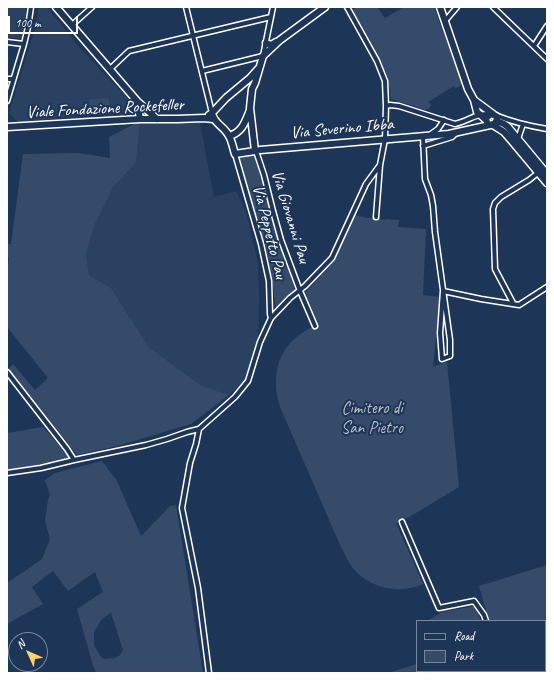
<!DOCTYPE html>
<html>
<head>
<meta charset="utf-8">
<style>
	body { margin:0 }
	#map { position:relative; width:554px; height:680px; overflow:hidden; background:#1d3557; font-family:Caveat,sans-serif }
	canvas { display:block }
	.frame { position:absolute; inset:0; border:8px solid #fff; pointer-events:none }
	.legend { position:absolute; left:416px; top:620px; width:130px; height:52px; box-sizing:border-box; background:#1d3557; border:1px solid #77869a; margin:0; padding:5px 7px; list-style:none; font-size:12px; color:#fff }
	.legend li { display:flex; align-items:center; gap:8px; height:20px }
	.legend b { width:20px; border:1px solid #77869a }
	.north { position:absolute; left:8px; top:632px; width:40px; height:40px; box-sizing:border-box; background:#1d3557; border:1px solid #77869a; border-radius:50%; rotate:315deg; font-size:11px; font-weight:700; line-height:16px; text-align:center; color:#fff }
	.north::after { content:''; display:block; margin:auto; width:14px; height:18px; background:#ffd166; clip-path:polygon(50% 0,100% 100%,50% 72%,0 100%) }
	.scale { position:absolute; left:8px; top:16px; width:70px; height:18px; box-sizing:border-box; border:2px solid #fff; border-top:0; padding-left:5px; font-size:12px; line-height:14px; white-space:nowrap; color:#fff; -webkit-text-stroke:3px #1d3557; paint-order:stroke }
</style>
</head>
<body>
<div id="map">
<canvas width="554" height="680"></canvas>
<div class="frame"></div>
<ul class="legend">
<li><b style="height:5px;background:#1d3557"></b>Road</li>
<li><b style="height:11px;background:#364b69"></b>Park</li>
</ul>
<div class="north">N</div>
<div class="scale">100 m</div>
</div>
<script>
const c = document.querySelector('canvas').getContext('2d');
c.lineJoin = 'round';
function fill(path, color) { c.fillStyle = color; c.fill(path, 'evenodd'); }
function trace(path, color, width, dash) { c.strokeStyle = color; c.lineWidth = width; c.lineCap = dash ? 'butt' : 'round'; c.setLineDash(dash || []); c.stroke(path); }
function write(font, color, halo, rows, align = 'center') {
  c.font = font + ' Caveat,sans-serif'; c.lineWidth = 4; c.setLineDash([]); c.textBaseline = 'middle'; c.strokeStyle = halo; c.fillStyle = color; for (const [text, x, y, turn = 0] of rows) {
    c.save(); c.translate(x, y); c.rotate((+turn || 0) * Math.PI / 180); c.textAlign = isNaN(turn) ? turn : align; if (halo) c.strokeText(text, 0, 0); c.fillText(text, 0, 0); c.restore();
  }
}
const built = new Path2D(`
	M7,7H26V19L22,39L7,37Z
	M39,7H47L78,46L136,107L135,114L105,116L103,114L18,122L9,113L35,29Z
	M140,121L200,123L214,197L236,191L246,212L258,263L259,299L258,341L245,377L243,382L229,395L200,385L149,347L111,288L89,275L86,254L94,226L114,186L136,163Z`);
const green = new Path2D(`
	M354,7H377L385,18L404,7H434L462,83L460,86L456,88L454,86L428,102L431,104L429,109H426V110L391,99L388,78L381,61L353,10L355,9Z
	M109,98V108L90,110L89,99Z
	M140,121L136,163L114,186L94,226L86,254L89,275L111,288L149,347L200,385L229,395L191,424L117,446L77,455L9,369L10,367L13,364L35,390L48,378L7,327V275L9,257H7V244H11L23,154L79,153L110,158L109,137Z
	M254,155L262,176L271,212L295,289L276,308L272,280L264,242L239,158Z
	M353,215L365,217V218H373L374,217L385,220L386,219L399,220L398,227L426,229L423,295L440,297L433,367L447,362L459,487L411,516L396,523L423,584C399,595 368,588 352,567C347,560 344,552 340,545L280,407C271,379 276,350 302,333C307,329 313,327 319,325L307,298L306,292L334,261Z
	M43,427L67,454V458L65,460L41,465L7,470V433Z
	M102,461L117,481L141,536L170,506L176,505L203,673H96L92,662L77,609L103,592L95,572L68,591L53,571L32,587L43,604L7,624V583L42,559L50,539L45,521L48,500L50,495L45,480L55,473ZM111,613L123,650L120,655L115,658L105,659L101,657L94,645V632L102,619Z
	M547,565V622L545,623V621H489L479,586Z
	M476,606L481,621H427L442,612Z
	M417,664V671H497V673H391V672Z`);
const street = new Path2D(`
	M186,7L212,113
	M347,7L377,61L385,81L386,106L385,139L380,165L376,217
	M493,7L547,59
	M445,21L457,7
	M72,25L92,7
	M7,42L24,44
	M534,46L547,26
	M110,69L129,51L271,17
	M202,71L263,56L273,7
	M7,79H13
	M7,101L24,44L28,27L31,7
	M386,106L390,105L399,106L455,124C469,121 475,113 491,114
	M495,115C512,122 529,126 547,129
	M431,134L438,129L444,120
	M423,136L425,179L431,195L433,206L435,232L450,340V356L442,359L440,333L443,291
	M518,139L523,124
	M423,146L452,137L456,133
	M256,151L264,175L273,211L281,240L300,291L315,326
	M235,154L261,244L269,281L270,314L271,318
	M443,291L481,299L519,305L547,287
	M513,303L495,269L493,209L495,203L501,197L529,180L539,172
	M7,372L67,449L74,460
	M199,429L196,444L190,463L182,508L198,588L209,673
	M7,473L41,468L74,460L146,445L167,439L187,432L199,429L235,397L248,381L260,342L271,318L290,298L305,286L332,258L366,184L380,165
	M402,522L439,608L474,601L484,615L486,621
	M501,671V673`);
const secondary = new Path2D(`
	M56,7L137,101L157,119
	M440,7L468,89L474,100L477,112L486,120L488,124L491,125L495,123L497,119L496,116L491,114L487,117L486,120
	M266,43L271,45L276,42
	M474,100L493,114
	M137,101L140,119
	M212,113C214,124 224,126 229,136C232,141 233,148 235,154L255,151L250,108L252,89L255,83L263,56L280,40L325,7
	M209,115L212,113L226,98L250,78L259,68
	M497,121L504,124L508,127L547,174
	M493,125L504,132L511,140L547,183
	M7,127L140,119H177L204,118L213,119
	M230,136C243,131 245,122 250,110
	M260,150L449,134L490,125`);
const streetNames = [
	["Viale Fondazione Rockefeller",105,109,-3],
	["Via Severino Ibba",342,129,-5],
	["Via Giovanni Pau",290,217,73],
	["Via Peppetto Pau",269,232,76]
];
const parkNames = [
	["Cimitero di",372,409],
	["San Pietro",372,429]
];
fill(built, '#2a4161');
fill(green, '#364b69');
trace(street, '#fff', 7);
trace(secondary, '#fff', 9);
trace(street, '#1d3557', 4);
trace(secondary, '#1d3557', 6);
write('17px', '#fff', '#1d3557', streetNames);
write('17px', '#b9c0ca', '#1d3557', parkNames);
</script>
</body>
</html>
